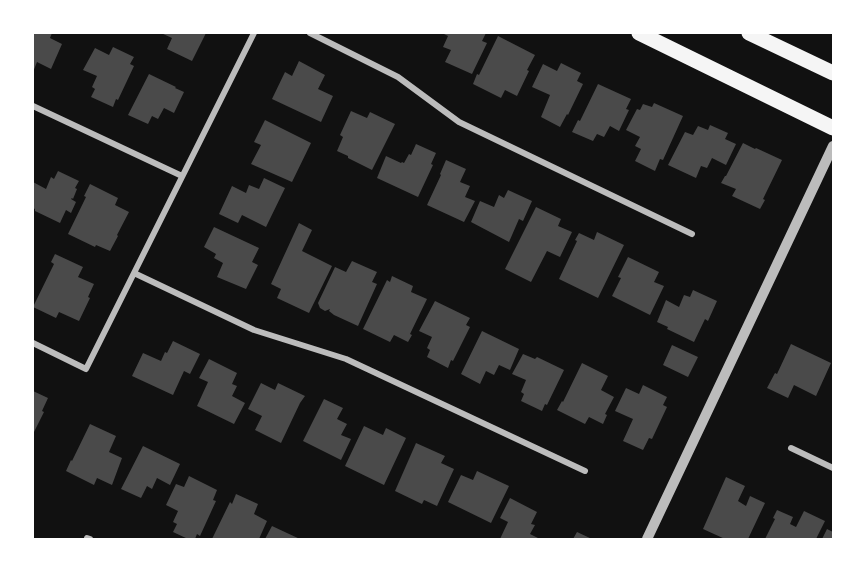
<!DOCTYPE html>
<html>
<head>
<meta charset="utf-8">
<style>
	body { margin:0 }
	#map { position:relative; width:866px; height:572px; overflow:hidden; background:#111; font-family:Signika,sans-serif }
	canvas { display:block }
	.frame { position:absolute; inset:0; border:34px solid #fff; pointer-events:none }
</style>
</head>
<body>
<div id="map">
<canvas width="866" height="572"></canvas>
<div class="frame"></div>
</div>
<script>
const c = document.querySelector('canvas').getContext('2d');
c.lineJoin = 'round';
function fill(path, color) { c.fillStyle = color; c.fill(path, 'evenodd'); }
function trace(path, color, width, dash) { c.strokeStyle = color; c.lineWidth = width; c.lineCap = dash ? 'butt' : 'round'; c.setLineDash(dash || []); c.stroke(path); }
const building = new Path2D(`
	M33,33H52L50,38L62,44L51,69L37,62L33,72Z
	M161,33H206L192,61L167,49L172,38Z
	M442,33H486L482,41L487,43L472,74L445,62L451,50L443,47L448,36Z
	M498,36L535,55L527,70L529,71L517,96L505,90L501,98L473,84L477,74L479,75Z
	M113,47L134,57L130,64L134,66L118,100L116,99L113,107L91,97L95,89L92,87L97,76L83,70L95,48L109,55Z
	M299,61L325,75L318,89L333,96L321,122L272,99L285,72L292,76Z
	M561,63L581,73L577,81L583,84L568,115L567,114L560,127L541,117L550,95L532,87L543,64L557,71Z
	M149,74L176,87L175,88L184,92L174,113L164,108L158,119L152,116L148,124L128,115Z
	M598,84L631,99L626,109L629,110L619,131L610,126L604,137L597,134L593,141L572,132L578,120L580,121Z
	M654,103L683,116L663,160L660,159L655,171L635,161L641,149L635,146L640,137L626,130L637,109L640,110L643,104L652,107Z
	M351,111L367,118L370,112L395,124L372,170L348,158V156L337,151L343,137L340,135Z
	M265,120L311,143L292,182L251,164L261,145L254,142Z
	M710,125L728,133L725,139L736,144L726,165L712,158L707,168L701,166L696,178L668,165L685,132L693,135L698,126L708,130Z
	M743,143L755,149L756,148L782,160L763,199L765,200L760,209L732,196L736,189L721,183L725,176H726Z
	M416,144L436,153L431,164L433,165L418,197L377,178L386,156L401,163L402,162L404,163L409,154L411,155Z
	M446,160L466,169L460,182L470,186L465,197L475,201L464,222L427,205L441,175L440,174Z
	M58,171L79,181L75,188L77,189L73,199L72,198L71,199L76,202L71,213L66,210L60,223L35,211V209L33,208V182L46,189L51,177L54,179Z
	M264,178L285,188L266,227L242,215L238,223L219,214L232,186L246,193L249,185L259,189Z
	M90,184L118,198L115,205L129,212L117,235L118,236L110,251L96,245L95,247L68,234L86,197L84,196Z
	M508,190L532,201L523,221L519,219L509,242L471,222L480,201L494,207L499,195L504,198Z
	M536,207L561,219L558,226L572,232L560,257L547,251L531,282L505,269Z
	M299,223L312,230L302,251L332,266L309,313L277,298L281,289L271,284Z
	M214,227L259,248L252,262L258,265L246,289L217,277L223,263L214,258L216,254L204,247Z
	M597,232L624,245L598,298L559,279L577,241L575,240L579,233L594,240Z
	M55,254L83,267L78,277L94,284L88,297L90,298L79,321L59,312L56,318L33,307L54,264L51,262Z
	M628,257L659,272L654,282L664,286L650,315L612,296L621,278L618,277Z
	M352,261L377,272L372,282L377,284L358,326L334,315L329,311L330,309L325,311L320,308L318,303L335,267L346,272Z
	M392,276L413,286L411,292L427,299L410,334L412,335L408,342L394,335L390,342L363,329L387,280L390,282Z
	M693,290L717,301L708,321L705,319L694,342L667,329L668,327L657,322L666,300L679,307L684,295L690,297Z
	M435,301L470,318L466,325L470,327L453,361L451,360L448,368L427,357L430,350L427,348L432,337L419,331Z
	M482,331L519,349L510,370L499,365L494,375L486,371L480,384L461,374Z
	M173,341L200,354L190,374L184,371L173,395L132,376L143,353L161,361L165,352L167,353Z
	M791,344L831,363L816,396L794,385L788,398L767,388L775,373L777,374Z
	M672,345L698,357L688,377L663,365Z
	M523,354L535,359L537,357L564,370L547,405L545,404L542,411L521,401L524,394L521,392L526,380L512,374Z
	M209,359L237,373L232,384L237,386L232,396L245,403L234,424L197,406L208,382L199,378Z
	M582,363L608,376L601,390L614,397L605,414L607,415L603,424L589,417L585,424L557,410L562,401L563,402Z
	M261,383L275,390L278,383L305,396L300,403L281,443L255,430L262,416L248,409Z
	M643,385L667,397L663,405L667,407L652,439L649,438L643,450L623,441L633,419L615,411L626,388L639,394Z
	M33,391L48,398L42,411L44,412L33,434Z
	M324,399L343,408L337,419L347,424L341,435L351,439L341,460L303,441Z
	M90,424L116,436L109,452L122,458L112,485L97,478L94,485L66,471L71,460L72,461Z
	M364,426L383,435L386,428L406,438L384,485L345,466Z
	M416,443L445,456L441,463L454,469L437,506L424,500L422,504L395,491Z
	M143,446L180,464L170,485L157,478L152,489L147,486L141,498L121,489Z
	M477,471L509,486L491,523L448,502L461,475L473,480Z
	M189,476L217,490L213,500L216,501L200,536L197,534L195,539H188L173,532L177,524L173,522L178,511L166,505L176,484L184,487Z
	M726,477L745,486L738,501L746,506L750,496L765,503L748,539H725L703,529Z
	M236,494L258,504L254,514L267,521L259,539L248,538L247,539H212L230,502L232,504Z
	M510,498L537,512L531,524L535,525L530,534L540,539H500L508,522L500,518Z
	M777,510L793,517L790,524L796,527L804,511L825,521L816,539H765L775,519L773,518Z
	M272,526L287,533L300,539H265Z
	M827,529L833,532V539H822Z
	M577,532L592,539H573Z`);
const minor = new Path2D(`
	M310,33L398,77L459,122L692,234
	M33,106L182,176
	M134,273L254,330L346,359L585,471
	M33,343L86,369L254,33
	M791,448L833,468
	M87,538L90,539`);
const tertiary = new Path2D(`
	M647,539L833,146`);
const primary = new Path2D(`
	M639,33L833,128
	M749,33L833,73`);
fill(building, '#4a4a4a');
trace(minor, '#bcbcbc', 6);
trace(tertiary, '#bcbcbc', 10);
trace(primary, '#f5f5f5', 15);
</script>
</body>
</html>
